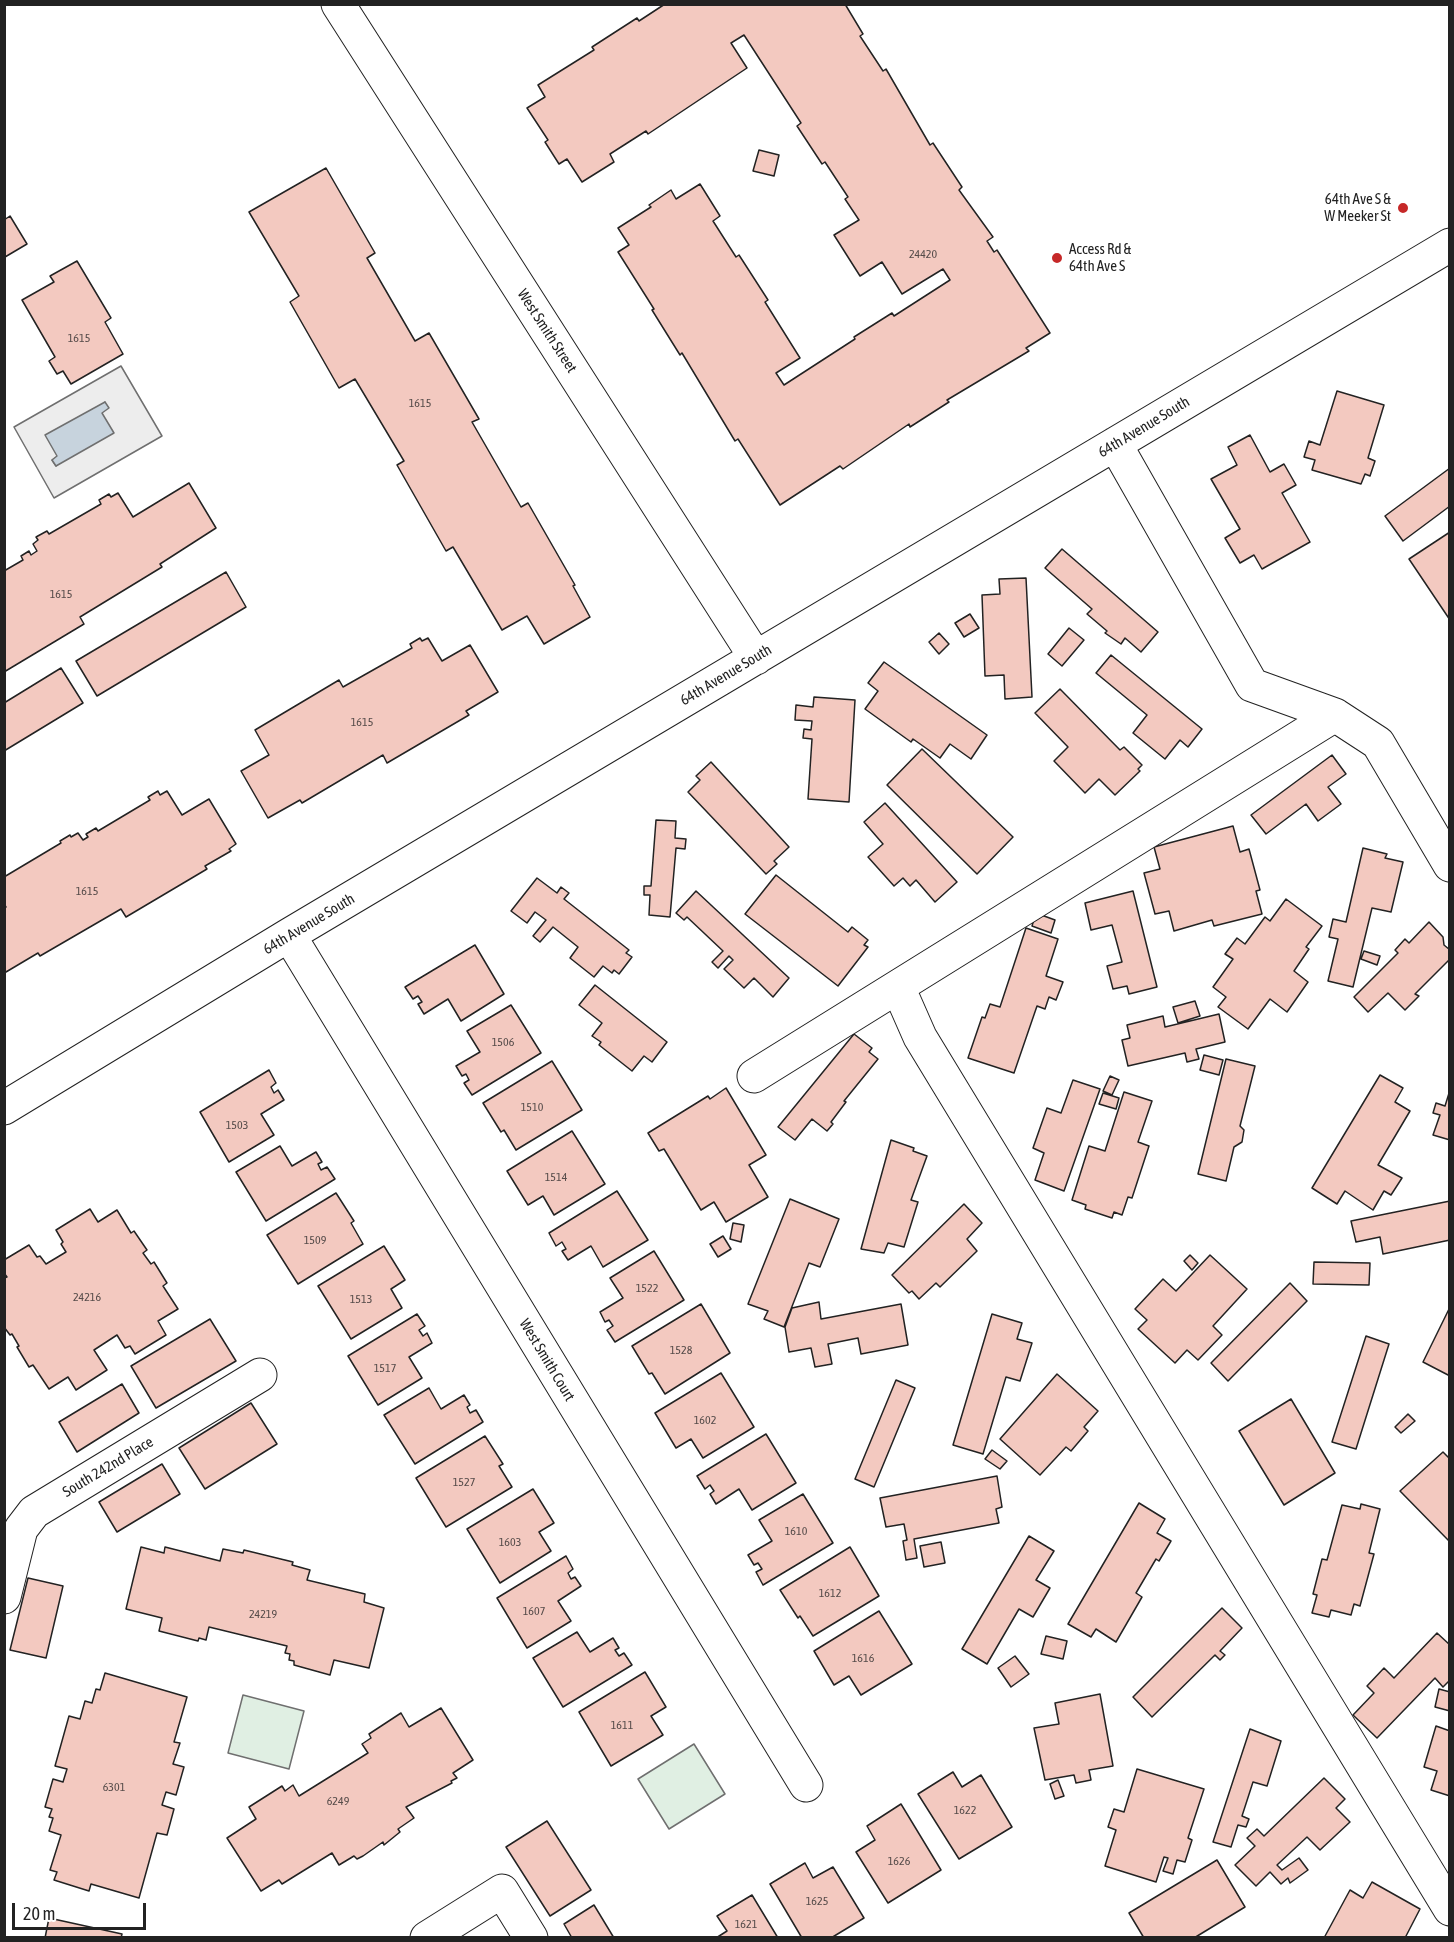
<!DOCTYPE html>
<html>
<head>
<meta charset="utf-8">
<style>
	body { margin:0 }
	#map { position:relative; width:1454px; height:1942px; overflow:hidden; background:#fff; font-family:"Asap Condensed",sans-serif }
	canvas { display:block }
	.frame { position:absolute; inset:0; border:6px solid #222; pointer-events:none }
	.scale { position:absolute; left:12px; top:1903px; width:134px; height:27px; box-sizing:border-box; border:3px solid #222; border-top:0; padding-left:8px; font-size:18px; line-height:21px; white-space:nowrap; color:#222; -webkit-text-stroke:4px #fff; paint-order:stroke }
</style>
</head>
<body>
<div id="map">
<canvas width="1454" height="1942"></canvas>
<div class="frame"></div>
<div class="scale">20 m</div>
</div>
<script>
const c = document.querySelector('canvas').getContext('2d');
c.lineJoin = 'round';
function fill(path, color) { c.fillStyle = color; c.fill(path, 'evenodd'); }
function trace(path, color, width, dash) { c.strokeStyle = color; c.lineWidth = width; c.lineCap = dash ? 'butt' : 'round'; c.setLineDash(dash || []); c.stroke(path); }
function write(font, color, halo, rows, align = 'center') {
  c.font = font + ' "Asap Condensed",sans-serif'; c.lineWidth = 4.5; c.setLineDash([]); c.textBaseline = 'middle'; c.strokeStyle = halo; c.fillStyle = color; for (const [text, x, y, turn = 0] of rows) {
    c.save(); c.translate(x, y); c.rotate((+turn || 0) * Math.PI / 180); c.textAlign = isNaN(turn) ? turn : align; if (halo) c.strokeText(text, 0, 0); c.fillText(text, 0, 0); c.restore();
  }
}
const green = new Path2D(`
	M243,1695L304,1711L289,1769L228,1753Z
	M694,1744L725,1794L669,1829L638,1779Z`);
const parking = new Path2D(`
	M121,366L162,436L54,498L14,427ZM105,402L102,412L56,466L52,460L58,456Z`);
const water = new Path2D(`
	M105,402L109,408L102,413L114,433L56,466L52,460L57,456L45,435Z`);
const building = new Path2D(`
	M665,4H845L863,34L860,36L883,71L886,69L930,145L933,143L962,187L959,190L993,237L987,241L994,252L997,250L1050,333L1026,348L1029,351L947,400L949,402L910,427L909,424L843,469L840,466L780,505L738,439L735,441L682,353L680,355L652,310L654,309L618,252L629,245L618,228L651,207L649,205L671,190L676,199L700,184L720,216L713,221L736,257L739,255L768,300L765,302L800,358L776,373L784,385L855,339L854,337L892,313L894,316L950,280L943,269L902,294L882,262L860,276L834,235L859,220L845,199L848,197L825,162L822,164L797,126L801,123L744,35L731,43L747,68L648,134L646,131L610,154L614,162L582,182L567,159L559,164L545,142L548,140L527,108L545,97L538,85L594,50L592,47L637,18L639,21Z
	M759,150L779,155L774,176L753,171Z
	M326,168L375,253L367,258L415,341L429,333L479,419L472,422L521,507L528,503L575,585L573,586L590,617L544,644L527,616L502,630L453,547L446,551L397,465L404,461L355,379L339,388L290,302L299,296L249,212Z
	M10,216L27,244L5,257L4,220Z
	M77,261L111,318L105,322L123,354L71,384L63,371L57,374L49,361L55,357L22,300L54,282L50,276Z
	M1337,391L1384,405L1368,458L1375,461L1370,476L1365,474L1361,484L1312,470L1315,460L1304,457L1309,441L1320,445Z
	M1250,435L1270,472L1284,464L1296,485L1282,493L1310,542L1262,569L1254,555L1240,563L1225,538L1240,529L1211,479L1237,465L1228,447Z
	M1450,468V506L1403,541L1385,516Z
	M189,483L216,528L160,564L162,567L80,617L84,624L4,672V571L23,560L21,556L29,551L31,555L37,551L33,544L38,540L36,537L47,531L49,534L101,504L99,500L109,494L111,497L118,493L133,517Z
	M1450,532V620L1409,559Z
	M1062,549L1158,632L1141,652L1125,638L1121,644L1105,633L1107,631L1087,614L1092,609L1045,568Z
	M226,572L246,607L97,696L76,661Z
	M1026,578L1032,697L1005,699L1004,675L985,676L982,595L1000,594L999,579Z
	M970,614L979,628L964,637L955,623Z
	M1069,628L1084,640L1062,666L1048,654Z
	M939,633L949,644L939,654L929,642Z
	M420,638L422,641L428,638L442,661L470,645L498,692L466,711L469,715L387,763L383,755L302,803L300,800L268,818L241,771L269,755L255,730L339,680L343,687L412,648L410,644Z
	M1111,655L1202,729L1188,747L1180,740L1165,759L1133,733L1147,715L1096,673Z
	M884,662L987,735L971,759L950,744L940,758L913,739L911,742L865,709L878,691L868,683Z
	M61,668L83,703L4,751V703Z
	M1060,689L1120,750L1124,747L1142,765L1138,769L1140,771L1115,795L1099,779L1085,793L1054,761L1068,747L1035,713Z
	M814,697L855,700L849,802L808,799L812,739L803,738L804,729L811,730L812,721L795,720L796,705L813,707Z
	M922,749L1013,837L977,874L887,785Z
	M1332,755L1346,774L1328,787L1341,804L1318,821L1306,804L1266,834L1251,815Z
	M711,762L789,847L774,861L777,864L766,874L688,792L700,780L696,776Z
	M158,791L160,795L167,791L182,815L209,799L236,844L229,849L231,851L205,866L207,869L126,917L121,909L40,956L38,953L6,972L4,969V908L6,907L4,904V877L61,843L60,841L70,835L71,837L78,833L83,840L88,837L86,834L96,828L98,831L150,800L148,797Z
	M885,803L957,882L935,902L916,880L910,886L903,878L894,886L868,857L883,844L864,822Z
	M656,820L676,821L675,838L686,839L685,849L676,848L670,917L649,915L650,895H644V886H651Z
	M1233,826L1240,852L1249,849L1260,890L1256,891L1262,914L1214,926L1212,920L1174,931L1169,911L1155,914L1144,873L1160,869L1154,847Z
	M1363,848L1387,854L1385,858L1403,862L1391,912L1372,908L1353,987L1328,981L1338,939L1329,937L1333,919L1346,922Z
	M776,875L848,932L852,927L868,940L864,945L868,947L838,986L745,914Z
	M537,878L557,893L561,887L569,893L564,899L629,950L626,953L632,957L619,974L614,970L612,973L603,966L594,977L570,958L578,947L553,927L540,942L533,936L546,920L535,912L527,923L511,911Z
	M696,891L789,978L773,997L754,978L744,988L724,969L733,960L729,956L718,968L712,962L723,951L687,917L684,920L676,913Z
	M1133,891L1157,987L1129,994L1127,986L1113,989L1107,966L1122,962L1112,925L1091,930L1085,903Z
	M1286,899L1322,926L1306,947L1309,949L1294,971L1308,982L1287,1012L1270,999L1248,1029L1218,1007L1226,997L1213,987L1233,959L1225,954L1237,938L1245,944L1265,917L1270,921Z
	M1036,913L1055,920L1051,933L1032,926Z
	M1429,922L1443,937L1444,945L1450,950V959L1415,994L1419,996L1405,1010L1388,993L1368,1012L1354,997L1398,953L1395,950L1405,939L1409,943Z
	M1026,928L1058,939L1046,976L1063,982L1056,1000L1049,997L1045,1009L1037,1006L1014,1073L968,1058L982,1017L985,1018L990,1004L1000,1007Z
	M475,945L504,994L461,1021L448,999L424,1014L418,1004L422,1002L418,996L413,999L405,987Z
	M1364,951L1380,956L1377,965L1361,959Z
	M595,985L667,1042L652,1062L644,1056L632,1071L599,1045L601,1042L592,1036L602,1023L579,1005Z
	M1195,1001L1200,1016L1178,1023L1173,1007Z
	M511,1005L541,1053L472,1095L464,1083L469,1080L466,1074L462,1076L456,1066L480,1052L467,1031Z
	M1219,1014L1225,1042L1196,1049L1199,1059L1187,1062L1185,1053L1128,1066L1122,1040L1130,1038L1127,1025L1163,1016L1165,1027Z
	M854,1034L872,1048L869,1052L878,1059L844,1101L846,1102L831,1122L833,1124L827,1131L812,1119L795,1140L778,1127Z
	M1204,1055L1223,1060L1219,1075L1200,1070Z
	M1226,1059L1255,1066L1240,1126L1244,1130L1242,1142L1234,1147L1226,1181L1198,1174Z
	M552,1061L582,1110L516,1150L504,1130L501,1132L483,1103Z
	M269,1070L276,1083L271,1087L274,1093L278,1090L284,1100L261,1114L274,1135L229,1162L200,1112Z
	M1380,1075L1403,1088L1395,1102L1410,1111L1378,1165L1402,1178L1391,1195L1384,1191L1373,1210L1345,1191L1337,1204L1312,1188Z
	M1110,1076L1119,1080L1112,1095L1103,1091Z
	M1073,1080L1100,1089L1064,1191L1035,1180L1044,1153L1033,1148L1047,1108L1061,1113Z
	M726,1088L766,1155L749,1165L768,1197L726,1222L714,1202L701,1210L664,1149L659,1151L648,1133L708,1096L710,1099Z
	M1450,1090V1140L1433,1135L1440,1115L1433,1113L1436,1103L1445,1106Z
	M1124,1092L1152,1101L1138,1142L1149,1146L1132,1198L1128,1197L1122,1215L1114,1212L1112,1218L1085,1209L1086,1205L1072,1200L1089,1146L1105,1151Z
	M1103,1093L1119,1098L1116,1109L1099,1104Z
	M572,1131L605,1184L554,1215L543,1196L528,1205L507,1171Z
	M891,1140L914,1148L913,1151L927,1156L911,1200L918,1202L904,1247L888,1243L884,1253L861,1249Z
	M280,1146L292,1166L316,1152L322,1162L318,1164L321,1170L327,1167L335,1179L266,1221L236,1172Z
	M617,1191L648,1240L603,1267L591,1246L568,1260L562,1251L566,1249L562,1242L556,1246L549,1233Z
	M336,1193L354,1221L351,1223L363,1244L298,1284L267,1235Z
	M790,1199L839,1219L820,1267L809,1263L784,1327L764,1319L768,1311L748,1304Z
	M1450,1201V1240L1383,1254L1380,1237L1356,1242L1351,1221Z
	M964,1204L982,1223L967,1239L977,1251L940,1287L936,1283L919,1299L912,1291L909,1293L892,1275Z
	M90,1209L98,1222L117,1210L131,1233L134,1231L147,1250L143,1253L151,1264L154,1262L167,1283L163,1286L178,1309L158,1321L166,1335L135,1354L130,1346L125,1348L117,1335L94,1350L107,1370L76,1390L68,1377L49,1389L33,1365L29,1367L17,1347L19,1346L12,1334L10,1335L4,1327V1278L7,1277L4,1273V1260L29,1245L37,1257L40,1256L46,1264L66,1252L61,1244L63,1242L56,1230Z
	M733,1223L744,1225L741,1242L730,1239Z
	M723,1236L731,1249L718,1257L710,1244Z
	M384,1246L405,1280L391,1289L402,1308L351,1339L318,1286Z
	M654,1251L684,1300L615,1342L607,1330L613,1326L609,1320L605,1322L600,1312L623,1298L610,1278Z
	M1190,1255L1198,1263L1192,1270L1184,1261Z
	M1210,1255L1247,1289L1213,1326L1222,1335L1198,1360L1187,1350L1175,1363L1138,1329L1147,1320L1135,1309L1163,1279L1176,1291Z
	M1314,1262L1370,1263L1369,1285L1313,1284Z
	M1290,1283L1307,1301L1228,1381L1211,1363Z
	M819,1302L821,1319L901,1304L908,1345L861,1354L858,1338L828,1344L832,1364L815,1367L811,1348L789,1352L785,1327L792,1308Z
	M701,1304L730,1353L665,1394L652,1373L649,1374L632,1346Z
	M1450,1307V1376L1423,1362Z
	M417,1314L425,1326L419,1330L423,1336L427,1333L432,1343L409,1357L422,1378L378,1405L348,1356Z
	M992,1314L1022,1323L1017,1339L1032,1343L1020,1381L1006,1377L983,1454L953,1445Z
	M210,1319L236,1361L156,1408L131,1366Z
	M1366,1336L1389,1344L1356,1449L1332,1442Z
	M721,1373L754,1427L703,1458L691,1439L676,1448L655,1413Z
	M1057,1374L1098,1411L1084,1427L1088,1431L1071,1451L1066,1447L1040,1475L1000,1439Z
	M896,1380L915,1388L874,1487L855,1479Z
	M122,1384L139,1413L77,1452L59,1422Z
	M429,1388L441,1409L464,1395L470,1405L467,1407L470,1413L476,1410L483,1422L415,1464L384,1415Z
	M1291,1399L1335,1473L1284,1505L1239,1431Z
	M251,1403L277,1444L205,1489L179,1448Z
	M1408,1414L1415,1421L1401,1433L1395,1427Z
	M766,1434L796,1483L752,1510L739,1489L716,1504L710,1494L714,1491L710,1485L705,1489L697,1476Z
	M485,1436L503,1464L499,1466L512,1487L446,1527L416,1478Z
	M992,1450L1007,1461L1000,1469L985,1459Z
	M1443,1452L1450,1459V1542L1400,1491Z
	M162,1464L180,1494L117,1532L99,1502Z
	M997,1476L1002,1507L996,1509L999,1523L914,1539L917,1558L906,1560L903,1541L907,1540L904,1524L886,1527L880,1498Z
	M533,1489L554,1523L539,1532L551,1551L500,1583L467,1529Z
	M803,1494L833,1543L763,1585L756,1572L762,1569L758,1563L754,1565L748,1555L772,1541L759,1520Z
	M1139,1503L1165,1519L1157,1533L1171,1541L1159,1561L1156,1559L1136,1593L1142,1597L1116,1642L1096,1629L1091,1637L1068,1624Z
	M1361,1504L1380,1509L1369,1553L1374,1554L1360,1606L1354,1604L1351,1615L1331,1610L1329,1617L1312,1613L1317,1595L1313,1594L1322,1559L1327,1560L1342,1505L1360,1509Z
	M1029,1536L1054,1551L1036,1580L1050,1588L1033,1617L1019,1609L987,1664L962,1649Z
	M941,1542L945,1563L924,1567L920,1546Z
	M141,1547L164,1553L165,1547L220,1561L223,1549L243,1553L244,1550L293,1562L292,1565L310,1570L307,1580L365,1594L364,1602L384,1608L369,1668L334,1660L330,1675L294,1665V1661L289,1660L290,1654L285,1653L287,1646L209,1627L206,1640L199,1638L198,1641L159,1631L162,1618L126,1609Z
	M850,1547L879,1596L813,1636L800,1616L798,1618L780,1590Z
	M566,1556L573,1569L568,1573L571,1579L575,1577L581,1586L558,1601L571,1621L527,1648L497,1598Z
	M28,1578L63,1586L46,1658L10,1650Z
	M1222,1608L1242,1628L1220,1651L1225,1655L1220,1660L1215,1655L1152,1717L1133,1697Z
	M879,1611L912,1664L861,1695L849,1676L834,1685L814,1651Z
	M577,1632L590,1652L613,1638L619,1648L615,1650L619,1656L624,1653L632,1665L563,1707L533,1658Z
	M1437,1633L1450,1645V1680L1443,1687L1435,1678L1377,1738L1353,1715L1374,1693L1367,1686L1384,1668L1394,1678Z
	M1046,1636L1067,1641L1063,1659L1041,1654Z
	M1015,1656L1029,1674L1011,1687L998,1668Z
	M645,1672L666,1707L651,1716L663,1735L611,1766L579,1712Z
	M105,1673L187,1697L174,1742L180,1743L173,1764L184,1767L176,1795L166,1792L162,1805L174,1809L167,1835L157,1833L139,1898L91,1884L89,1891L54,1880L57,1872L50,1870L61,1835L49,1831L53,1818L49,1817L52,1809L45,1807L53,1779L63,1782L67,1769L55,1766L69,1716L80,1719L85,1701L92,1703L96,1689L100,1690Z
	M1439,1689L1450,1692V1711L1435,1707Z
	M1100,1694L1113,1766L1089,1770L1091,1780L1076,1783L1074,1775L1045,1780L1034,1728L1059,1724L1055,1703Z
	M441,1708L473,1760L453,1773L457,1778L451,1781L452,1783L406,1807L414,1818L398,1829L400,1832L384,1845L383,1842L363,1856L357,1859L354,1856L339,1865L332,1853L282,1884L279,1880L261,1891L227,1838L256,1819L249,1807L282,1786L285,1791L293,1785L299,1796L368,1753L362,1744L371,1738L369,1734L401,1713L409,1727Z
	M1436,1726L1450,1731V1796L1431,1790L1437,1771L1424,1767Z
	M1250,1729L1281,1741L1267,1786L1253,1782L1242,1816L1249,1819L1246,1827L1238,1825L1231,1847L1213,1842Z
	M1137,1769L1204,1789L1188,1838L1192,1840L1185,1862L1177,1860L1173,1874L1163,1871L1168,1858L1164,1857L1156,1882L1105,1866L1116,1830L1108,1827L1114,1809L1124,1812Z
	M953,1772L962,1787L981,1775L1012,1827L959,1859L918,1794Z
	M1324,1778L1345,1799L1336,1808L1350,1822L1320,1850L1307,1837L1277,1865L1282,1870L1299,1858L1308,1870L1290,1883L1288,1878L1281,1884L1270,1872L1256,1886L1235,1865L1255,1846L1247,1838L1257,1829L1264,1836Z
	M1058,1780L1064,1796L1055,1799L1050,1784Z
	M901,1804L941,1870L888,1903L856,1852L875,1840L867,1826Z
	M547,1821L591,1890L550,1916L506,1847Z
	M1217,1860L1245,1907L1194,1938H1144L1129,1913Z
	M805,1863L813,1878L833,1867L864,1918L831,1938H802L770,1884Z
	M1372,1882L1420,1909L1405,1938H1324L1350,1890L1363,1898Z
	M752,1895L778,1938H716L727,1931L717,1916Z
	M594,1905L614,1938H572L564,1924Z
	M49,1918L122,1934L121,1938H45Z`);
const minor = new Path2D(`
	M338,4L756,658
	M1115,444L1252,685L1335,715L1378,743L1450,865
	M289,935L806,1785
	M898,987L920,1037L1450,1909
	M754,1076L1335,715
	M4,1108L289,935L1450,245
	M4,1597L21,1529L34,1512L260,1375
	M427,1938L502,1891L531,1938`);
const markers = [
	[1403,208,6,"#c62828"],
	[1057,258,6,"#c62828"]
];
const numberNames = [
	["24420",923,254],
	["1615",79,338],
	["1615",420,403],
	["1615",61,594],
	["1615",362,722],
	["1615",87,891],
	["1506",503,1042],
	["1510",532,1107],
	["1503",237,1125],
	["1514",556,1177],
	["1509",315,1240],
	["1522",647,1288],
	["24216",87,1297],
	["1513",361,1299],
	["1528",681,1350],
	["1517",385,1368],
	["1602",705,1420],
	["1527",464,1482],
	["1610",796,1531],
	["1603",510,1542],
	["1612",830,1593],
	["1607",534,1611],
	["24219",263,1614],
	["1616",863,1658],
	["1611",622,1725],
	["6301",114,1787],
	["6249",338,1801],
	["1622",965,1810],
	["1626",899,1861],
	["1625",817,1901],
	["1621",746,1924]
];
const poiNames = [
	["64th Ave S &",1391,199],
	["W Meeker St",1391,216],
	["Access Rd &",1069,249,"left"],
	["64th Ave S",1069,266,"left"]
];
const streetNames = [
	["West Smith Street",547,331,57],
	["64th Avenue South",1144,427,-31],
	["64th Avenue South",726,675,-31],
	["64th Avenue South",309,924,-31],
	["West Smith Court",547,1360,59],
	["South 242nd Place",108,1467,-31]
];
fill(green, '#e0efe3');
trace(green, '#6f6f6f', 1.5);
fill(parking, '#ededed');
trace(parking, '#6f6f6f', 1.5);
fill(water, '#c7d3dd');
trace(water, '#6f6f6f', 1.5);
fill(building, '#f3c9c0');
trace(building, '#222', 1.5);
trace(minor, '#222', 35);
trace(minor, '#fff', 33);
for (const [x, y, r, color] of markers) { const dot = new Path2D(); dot.arc(x, y, r, 0, 2 * Math.PI); c.fillStyle = color; c.fill(dot); trace(dot, '#fff', 2); }
write('12px', '#564c4a', null, numberNames);
write('15px', '#222', '#fff', poiNames, 'right');
write('15px', '#222', '#fff', streetNames);
</script>
</body>
</html>
